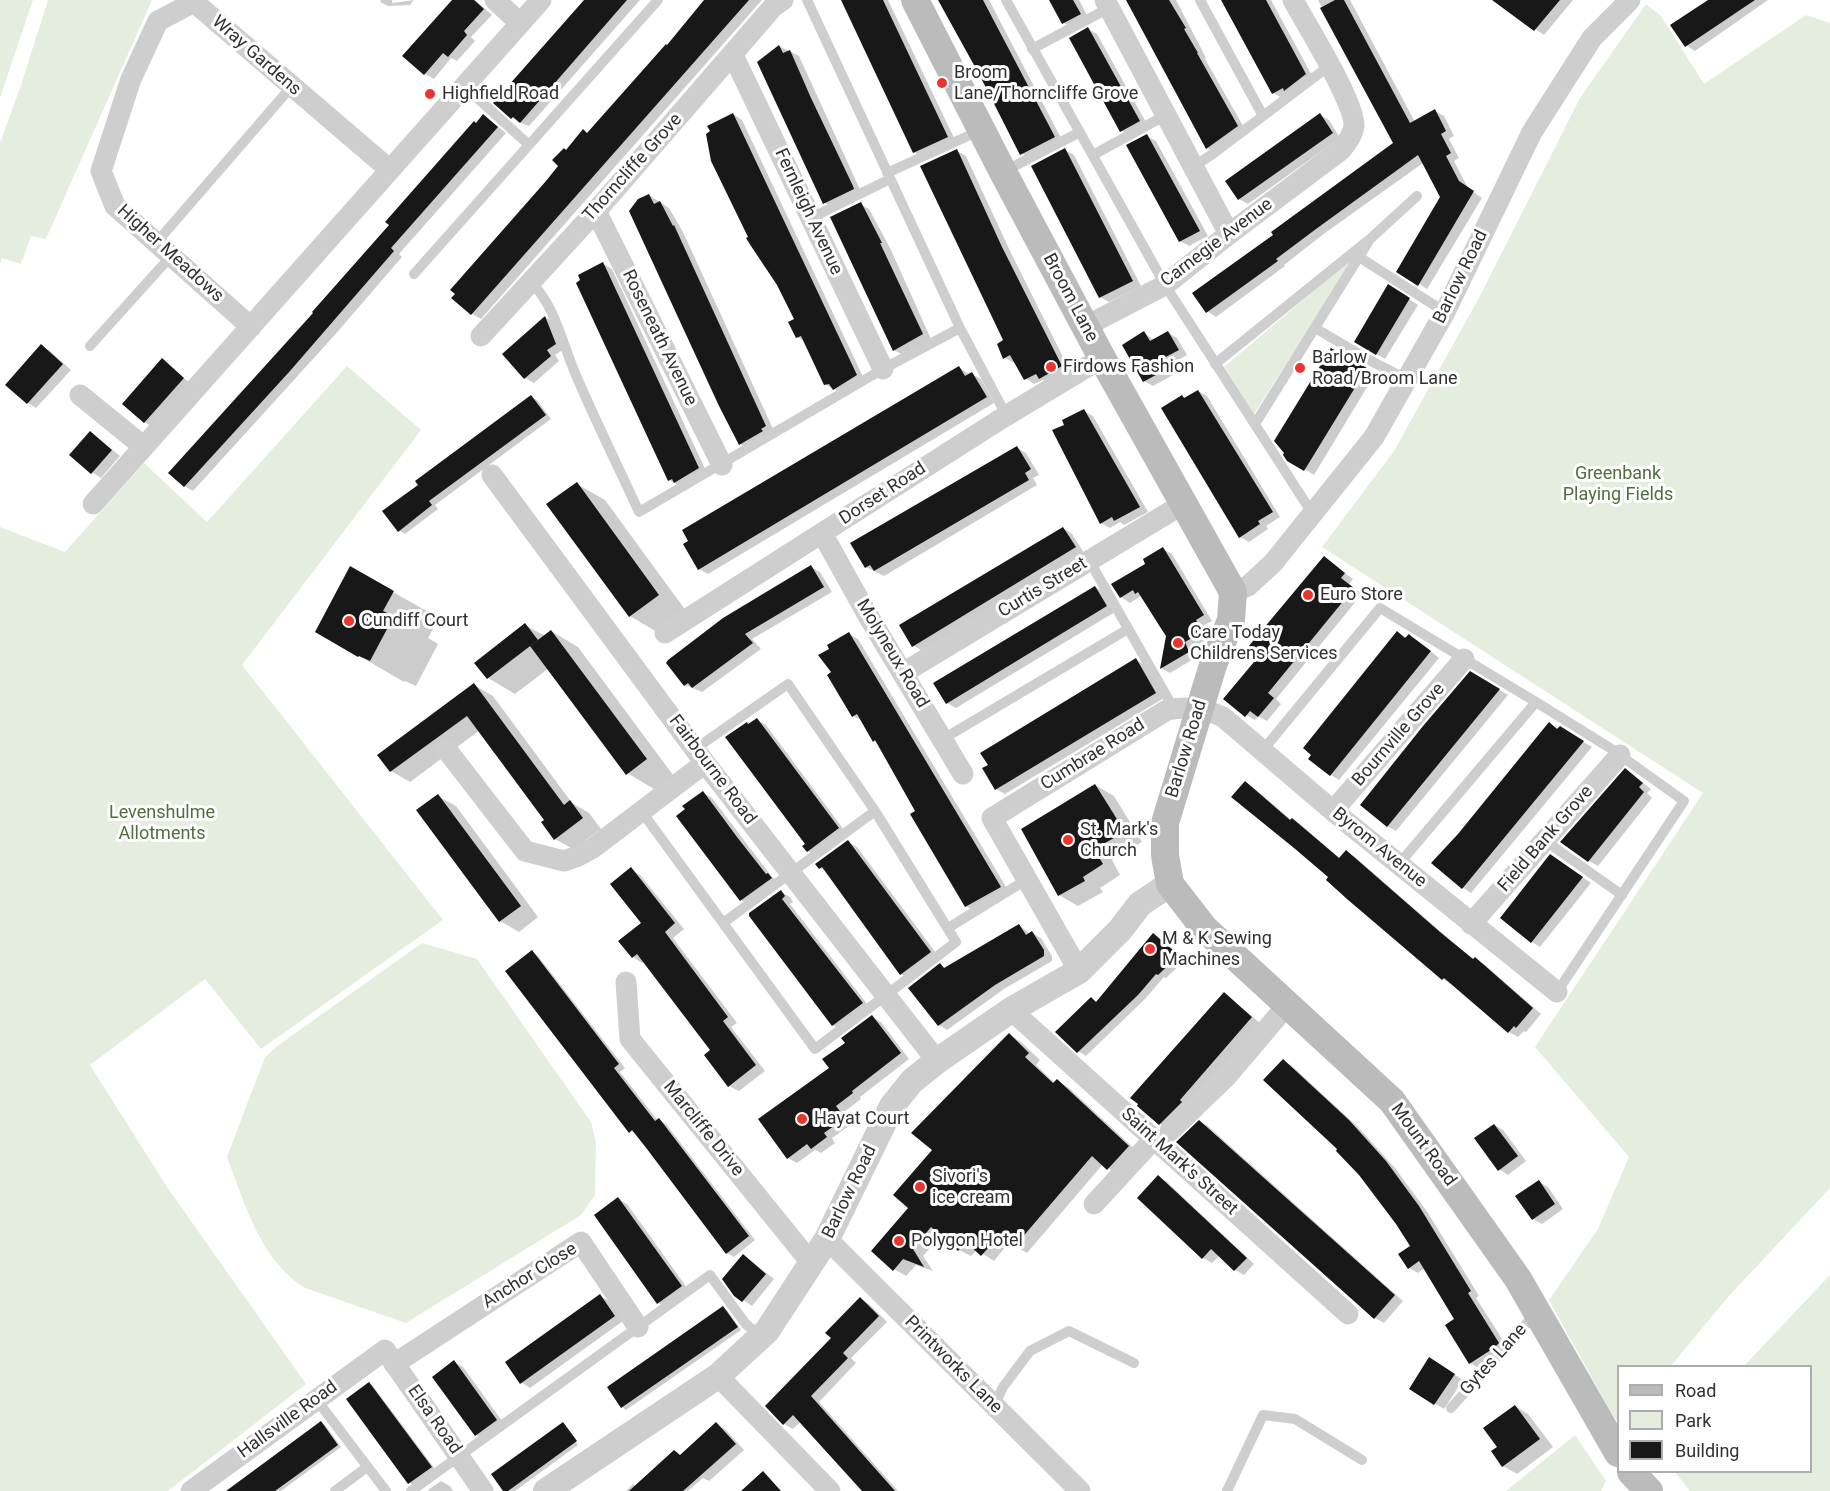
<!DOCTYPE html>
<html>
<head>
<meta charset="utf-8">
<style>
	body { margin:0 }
	#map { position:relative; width:1830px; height:1491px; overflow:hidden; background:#fff; font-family:Roboto,sans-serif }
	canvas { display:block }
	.legend { position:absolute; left:1617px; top:1365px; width:195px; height:108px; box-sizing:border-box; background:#fff; border:2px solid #adadad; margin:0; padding:8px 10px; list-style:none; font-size:18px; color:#313131 }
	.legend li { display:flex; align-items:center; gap:12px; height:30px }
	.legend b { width:30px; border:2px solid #adadad }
</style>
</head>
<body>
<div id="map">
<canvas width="1830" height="1491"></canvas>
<ul class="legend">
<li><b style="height:8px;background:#bbb"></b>Road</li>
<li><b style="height:16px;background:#e5eede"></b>Park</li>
<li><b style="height:16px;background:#181818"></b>Building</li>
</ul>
</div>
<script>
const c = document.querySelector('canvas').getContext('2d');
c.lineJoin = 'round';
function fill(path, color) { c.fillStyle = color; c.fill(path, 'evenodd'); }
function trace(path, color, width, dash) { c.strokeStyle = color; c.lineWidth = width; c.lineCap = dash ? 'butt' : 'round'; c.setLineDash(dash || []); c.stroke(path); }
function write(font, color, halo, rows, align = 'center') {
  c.font = font + ' Roboto,sans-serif'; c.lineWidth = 6; c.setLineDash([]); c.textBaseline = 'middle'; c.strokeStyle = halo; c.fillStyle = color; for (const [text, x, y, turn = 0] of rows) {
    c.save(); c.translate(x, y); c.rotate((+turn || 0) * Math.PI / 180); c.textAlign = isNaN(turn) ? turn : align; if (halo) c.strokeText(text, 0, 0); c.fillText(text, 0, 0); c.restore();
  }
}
const green = new Path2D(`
	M0,0H33L0,98Z
	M48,0H152L46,239L31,236L21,264L2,258L0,264V143L21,85Z
	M1646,4L1661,16L1704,84L1806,15L1830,23V1188L1728,1297L1671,1366H1618V1423L1609,1409L1549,1300L1598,1229L1629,1157L1535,1047L1703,793L1322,547L1394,451L1481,294L1580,98Z
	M1355,256L1254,414L1224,367Z
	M347,366L421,430L242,665L443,920L261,1049L205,979L90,1065L167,1187L306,1384L168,1491H0V527L65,552L144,463L207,522Z
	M422,943L477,959L591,1122L596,1142L595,1195L581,1215L406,1323L305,1288C260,1260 245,1204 227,1157L265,1057L280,1044Z
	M1830,1275V1491H1690L1675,1472H1810V1366H1744Z
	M1575,1435L1606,1481L1601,1491H1506Z`);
const shadow = new Path2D(`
	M381,0H392V3L414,0L410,5L388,6L380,2Z
	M454,0H475L492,15L471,37L475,41L457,61L451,58L434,79L425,74Z
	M586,0H640L529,126L521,123L512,117Z
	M706,0H762L481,319L472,314L453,298L560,166L566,151L588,134L668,46Z
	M851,0H888L956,142L923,157L914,152Z
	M940,0H989L1063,142L1030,159L1022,153Z
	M1051,0H1079L1089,19L1073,28L1064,23Z
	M1127,0H1176L1206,58L1205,59L1246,131L1216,153L1207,148Z
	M1223,0H1271L1314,79L1282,98L1273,93Z
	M1318,0H1350L1415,122L1435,111L1444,116L1454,136L1449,139L1459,158L1454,161L1468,188L1482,198L1427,289L1419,284L1441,197L1423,163L1325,233L1284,265L1285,266L1216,317L1207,311L1275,235L1394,143Z
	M1495,0H1573L1544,35Z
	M1709,0H1768L1695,51L1687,46L1672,25Z
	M1088,29L1097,34L1148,126L1130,136L1121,130Z
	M779,46L799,56L862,194L833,208L824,202Z
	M733,114L742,120L865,381L843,394L825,384L806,342L797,337L796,320Z
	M1320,115L1329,120L1340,138L1248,204L1239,199Z
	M484,116L506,133L399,254L402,257L333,337L193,491L184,486L315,313Z
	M1147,136L1156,141L1208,236L1189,246L1180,241Z
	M1065,150L1074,155L1141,286L1109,302L1100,297Z
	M957,151L966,156L1011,253L1070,371L1049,383L1043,380L1034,384L1025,378L1016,361L1014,363L1005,358V341Z
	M649,195L669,208L683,232L774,431L749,449L740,444Z
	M860,204L869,209L890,248L931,339L903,355L894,350Z
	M603,264L612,269L707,473L678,485L669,480Z
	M1397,291L1418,305L1385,359L1356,342Z
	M545,317L554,322L564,349L555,355L559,361L534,383L525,378Z
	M1144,333L1154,340L1168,333L1177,338L1187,355L1168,366L1173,375L1153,386L1144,381Z
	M41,346L50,351L71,370L36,408L28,403Z
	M1345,356L1375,374L1314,475L1288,459Z
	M162,360L191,384L153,427L144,422Z
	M959,367L970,375L972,374L981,379L994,403L708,574L699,569Z
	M1198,391L1207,396L1280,517L1266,526L1268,529L1249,542L1240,537L1182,396L1186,399Z
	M531,397L537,400L551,419L435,505L438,509L405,534L399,530Z
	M1084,411L1093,416L1148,512L1124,525L1120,522L1110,528L1101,523L1066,425Z
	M90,432L120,456L101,478L92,472Z
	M1017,448L1026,453L1039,475L1033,478L1037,485L884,576L866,567Z
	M577,484L605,500L686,611L657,632L630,616Z
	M1063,528L1072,534L1084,553L922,651L913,645Z
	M1163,549L1172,554L1212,621L1204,625L1208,634L1206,640L1193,648L1197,657L1170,673L1162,669L1168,636L1141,596L1130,603L1121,597Z
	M1324,558L1353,579L1349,584L1362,594L1276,699L1281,704L1267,721L1258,716L1255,720L1246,715L1256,662Z
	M811,567L820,572L832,592L752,639L761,649L702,692L685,685Z
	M1095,587L1104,592L1115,612L956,708L947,703Z
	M393,592L439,618L428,638L438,644L416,686L405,681L404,682L317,631Z
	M525,625L545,636L551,631L578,647L673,775L654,789L627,773L549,668L515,694L488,678Z
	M1398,633L1407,638L1409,636L1418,641L1439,658L1339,780L1331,775Z
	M849,634L858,639L1009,892L975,911L966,906L917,811L878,743L874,741L863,721L853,716L833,673L831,649Z
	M1136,660L1145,665L1164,698L1005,794L996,789Z
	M1471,673L1508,695L1396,831L1387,826Z
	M474,685L493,696L572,803L589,813L601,829L573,849L555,839L546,820L480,730L410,782L391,771L379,755Z
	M757,720L766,725L847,834L817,856L808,851L807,844L749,725Z
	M1549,724L1559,729L1560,728L1592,747L1471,893L1462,887L1459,835Z
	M1626,770L1651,789L1647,793L1652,798L1598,866L1589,861Z
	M1245,783L1254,788L1291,820L1301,825L1341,859L1346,852L1355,857L1449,939L1474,960L1484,964L1541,1014L1526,1032L1524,1031L1518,1037L1509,1032L1453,983L1452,984L1443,979L1328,880L1330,877Z
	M1095,785L1114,796L1142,842L1112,860L1120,875L1100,888L1103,892L1078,906L1059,895Z
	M703,793L712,798L772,877L777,880L750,905L741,900Z
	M438,796L456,806L538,917L519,932L500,921Z
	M848,842L857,847L939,957L909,979L901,974L828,872L820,868Z
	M1559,861L1591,883L1540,947L1532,942Z
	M631,869L640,875L684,929L673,938L737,1023L731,1027L765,1071L739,1091L729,1086L712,1051L645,961L642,963L633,957L643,923Z
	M781,892L790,897L793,902L790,904L871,1009L842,1030L833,1025L751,914Z
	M1019,925L1030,934L1032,933L1041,938L1052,956V961L1004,989L947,1030L939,1025L940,965L946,969Z
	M1154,935L1185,960L1166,978L1164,977L1145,999L1086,1056L1078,1051L1091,999L1098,1003Z
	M532,952L538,956L625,1068L620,1072L658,1121L659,1120L666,1124L755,1240L734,1257L727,1253L638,1134L630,1131Z
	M1224,994L1260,1023L1169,1129L1160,1124Z
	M872,1017L881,1022L909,1059L860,1097L861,1099L844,1112L853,1123L832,1138L835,1143L821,1153L815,1150L797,1163L788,1158L847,1043Z
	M1009,1035L1021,1042L1040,1060L1036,1065L1055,1083L1057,1081L1069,1088L1140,1154L1119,1176L1103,1164L1027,1253L1017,1247L1014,1249L1007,1245L994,1261L977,1250L971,1256L959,1250L942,1235L923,1256L933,1271L916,1265L906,1276L894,1269L873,1250L910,1207L934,1150Z
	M1283,1061L1292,1066L1358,1127L1395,1168L1428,1213L1479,1296L1476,1298L1508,1348L1503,1353L1479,1368L1470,1363L1447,1325L1456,1319L1425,1268L1418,1273L1409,1268L1412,1247Z
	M1200,1122L1209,1127L1403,1301L1384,1323L1375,1318Z
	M1495,1125L1503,1130L1526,1161L1508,1175L1499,1169Z
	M1158,1177L1167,1182L1254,1264L1244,1275L1235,1270L1220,1255L1212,1263L1203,1258L1139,1198Z
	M1539,1182L1548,1187L1563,1209L1542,1224L1533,1219Z
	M618,1199L627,1204L690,1292L667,1308L658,1303Z
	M743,1255L774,1279L752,1306L736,1295Z
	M600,1296L609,1301L623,1321L530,1388L521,1382Z
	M860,1299L869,1304L887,1322L851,1358L856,1363L819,1402L898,1491H864L801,1421L793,1429L784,1424L767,1406L833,1338Z
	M723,1308L727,1310L741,1330L626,1410L622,1407L609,1388Z
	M454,1362L463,1367L505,1425L485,1440L476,1435Z
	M1438,1364L1463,1380L1444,1409L1411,1389Z
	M369,1383L373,1386L435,1469L413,1485L409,1482Z
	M1515,1406L1528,1414L1553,1447L1517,1474L1503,1466L1500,1447Z
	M321,1423L325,1425L341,1447L281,1491H229Z
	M563,1424L578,1445L515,1491H505Z
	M716,1424L725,1429L744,1450L709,1481L703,1478L688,1491H626L633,1484L636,1486L681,1456Z
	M441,1481L450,1486L453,1491H429L428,1490Z`);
const building = new Path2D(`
	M452,0H474L484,9L464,31L467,35L448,57L443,53L424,75L402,56Z
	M584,0H627L520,123L513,117L511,119L493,103Z
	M704,0H749L471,315L451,298L455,294L450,290L546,181L558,166L552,160L564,148L566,150L583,129L587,133L666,44L667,45Z
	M841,0H883L948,137L913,153Z
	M938,0H983L1055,137L1020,155L980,76Z
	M1049,0H1073L1081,14L1062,24Z
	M1126,0H1169L1186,28L1184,29L1198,53H1197L1238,126L1206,149Z
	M1221,0H1266L1306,74L1284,91L1283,88L1272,94Z
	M1335,0H1344L1410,123L1435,109L1446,131L1441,134L1451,153L1446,156L1459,181L1474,191L1418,286L1396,272L1440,197L1418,155L1316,229L1276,259L1278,261L1206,313L1192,293L1273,235L1271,232L1393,143L1320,8Z
	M1492,0H1560L1534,31Z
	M1708,0H1755L1685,47L1670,25Z
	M1088,27L1140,121L1120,132L1069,38Z
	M779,45L783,53L790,50L811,98L853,186L854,189L823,204L757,62Z
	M733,113L857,375L833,390L829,384L824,385L801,336L796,338L788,322L794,319L777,285L751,246L746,238L748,237L711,161L706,134L710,131L707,126Z
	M1320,113L1333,133L1238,200L1225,181Z
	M483,114L498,127L391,248L394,251L290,371L184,487L168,473L313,313L312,312L389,225L385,222L474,121L476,123Z
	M1147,134L1200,231L1179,242L1126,145Z
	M1065,148L1133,281L1099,298L1031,166Z
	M957,149L1002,247L1062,366L1039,379L1036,374L1024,380L1010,355L1003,359L997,344L1003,340L920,166Z
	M649,194L654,204L660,201L673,226L674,225L766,426L761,429L763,431L739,445L719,406L629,211L638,199Z
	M861,202L882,243H880L923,334L893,351L830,217Z
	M603,262L699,468L674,483L672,479L668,481L576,283L580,280L578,275Z
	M1388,284L1410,298L1376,355L1354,342Z
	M545,316L556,344L547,350L551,356L524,379L502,354Z
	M1144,331L1150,341L1168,331L1179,350L1160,360L1165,370L1143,382L1122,345Z
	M41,344L63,364L27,404L5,385Z
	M1331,348L1367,368L1304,471L1287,461L1283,455L1284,453L1274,441Z
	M162,358L184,378L144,423L122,404Z
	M959,366L965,376L972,372L987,397L698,570L683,544L688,541L682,530Z
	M1198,390L1273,512L1258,521L1260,524L1239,538L1161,408L1182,395L1184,398Z
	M531,395L546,415L429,501L432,505L398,532L382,511L418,485L415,481Z
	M1084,409L1140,507L1114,521L1112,517L1100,524L1052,430L1064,425L1062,420Z
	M90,431L112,450L91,474L69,455Z
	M1017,446L1031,469L1025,473L1029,480L874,571L870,565L865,568L850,543Z
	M577,482L659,595L629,617L546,504Z
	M1063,527L1076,547L912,647L899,625Z
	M1163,547L1204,615L1196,620L1200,628L1197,635L1185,642L1189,652L1160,669L1166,636L1162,630L1138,592L1135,594L1133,590L1120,598L1111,584L1145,564L1143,559Z
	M1324,556L1345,573L1341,578L1354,588L1268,693L1274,698L1258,717L1250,711L1245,717L1223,699L1254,662L1243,653Z
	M811,565L824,587L745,634L753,643L692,688L688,683L684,686L666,663L668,660L723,618Z
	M350,566L394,591L383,611L394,616L370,661L359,656L358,657L315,632Z
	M1095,586L1107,606L946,704L933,683Z
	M525,623L538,640L487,679L474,663Z
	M551,630L647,759L626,775L530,646Z
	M1397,631L1405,638L1409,634L1411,636L1431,651L1330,776L1308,759L1311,755L1303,748Z
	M849,632L1001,887L965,907L910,814L915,811L875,740L873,742L857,714L852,717L827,675L831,672L818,655L829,649L827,645Z
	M1136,658L1156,693L995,790L982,768L988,765L980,753Z
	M1470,671L1500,689L1387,827L1360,805L1423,726Z
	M474,683L564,805L570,800L583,818L554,840L541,822L544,820L467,716L390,772L377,755Z
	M757,718L839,828L807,852L802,846L805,844L725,737L747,722L748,724Z
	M1549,722L1557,729L1560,726L1584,741L1462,889L1431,863L1458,834Z
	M1625,768L1643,783L1639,787L1644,792L1588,862L1560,842Z
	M1245,781L1290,820L1292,818L1339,858L1346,850L1440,932L1473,959L1475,957L1533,1008L1516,1028L1514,1026L1508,1033L1444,978L1442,980L1347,899L1326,880L1328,877L1294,848L1231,797Z
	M1095,784L1125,832L1094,849L1103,864L1083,877L1085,881L1058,896L1021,829Z
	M703,791L737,837L766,874L768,873L772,878L740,901L676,816L685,809L682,806Z
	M438,794L521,906L499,922L416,810Z
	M848,840L931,952L900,975L822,867L819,869L815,864Z
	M1550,854L1583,877L1531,943L1500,918Z
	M631,867L675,923L665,932L728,1017L723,1021L756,1065L728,1087L704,1055L710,1050L637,954L632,958L618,941L641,923L610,884Z
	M781,890L785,896L782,899L863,1003L832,1026L749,916V913Z
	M1019,924L1026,935L1032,931L1044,950V956L995,985L938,1026L908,988L940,963L944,968Z
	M1153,933L1179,955L1158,975L1156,974L1138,995L1077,1053L1055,1032L1091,997L1096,1002Z
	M532,950L619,1064L614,1068L655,1121L659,1118L749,1236L726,1254L647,1149L632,1130L629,1133L505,971Z
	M1224,992L1252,1017L1180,1100L1182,1102L1159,1125L1137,1106L1138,1104L1130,1098Z
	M872,1015L901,1053L852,1091L853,1093L836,1106L845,1118L824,1133L827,1137L811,1149L807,1144L787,1159L758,1119L829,1068L822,1059L845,1043L841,1038Z
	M1009,1033L1029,1053L1025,1057L1053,1083L1057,1079L1129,1146L1107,1170L1092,1156L1014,1247L1006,1240L1002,1244L996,1239L981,1256L966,1242L958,1251L931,1227L913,1249L924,1267L903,1259L893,1271L871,1251L908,1208L893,1195L932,1150L911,1133Z
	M1283,1059L1349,1120L1386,1161L1419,1206L1471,1291L1468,1293L1499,1343L1494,1348L1469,1364L1445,1325L1454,1319L1419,1261L1408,1269L1398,1254L1410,1246L1396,1224L1359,1175L1336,1151L1337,1149L1263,1080Z
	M1199,1120L1395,1295L1374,1319L1176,1142Z
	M1494,1124L1518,1156L1498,1171L1474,1138Z
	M1158,1175L1247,1258L1234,1271L1211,1249L1202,1259L1137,1198Z
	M1539,1180L1555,1204L1532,1220L1515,1196Z
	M618,1197L682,1286L657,1304L594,1215Z
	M743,1254L766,1274L742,1302L734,1296L722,1279Z
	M600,1294L615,1316L520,1384L505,1362Z
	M860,1297L879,1316L843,1353L848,1358L811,1396L895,1491H862L793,1415L783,1425L765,1406L831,1338L825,1333Z
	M723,1306L738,1327L621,1408L607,1387Z
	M1429,1357L1455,1374L1434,1405L1409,1389Z
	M454,1360L497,1420L475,1436L432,1377Z
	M369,1382L432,1467L408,1484L346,1399Z
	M1515,1405L1540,1439L1502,1467L1491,1451L1497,1447L1483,1428Z
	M321,1421L338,1445L304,1470L275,1491H226Z
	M563,1422L577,1441L508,1491H503L491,1474Z
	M716,1422L736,1444L683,1491H629L674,1450L680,1455Z
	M763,1471L781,1491H741Z`);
const service = new Path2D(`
	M807,0L960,328L1006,415
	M1006,0L1165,285L1312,513
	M1200,0L1263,116L1329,66
	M1032,49L1109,8
	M464,86L528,144
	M1093,155L1166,115
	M1193,167L1214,153L1263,116
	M1003,172L1080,132
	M887,173L981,130
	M811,218L890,179
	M1370,239L1417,196
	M156,243L292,86
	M1359,257L1445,312
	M414,274L658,0
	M531,282C555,306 562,342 575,373C595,420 618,466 639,512L883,369L960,328
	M1315,328L1371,361L1408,380
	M90,346L171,256
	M1215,364L1370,239L1255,424
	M1089,560L1174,709
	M1536,702L1610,748L1684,801L1557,992
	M943,739L1128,629
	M1263,750L1380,608L1536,702L1399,864
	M642,812L815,1049L956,942L875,811L788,684L695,749
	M1544,840L1622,895
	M723,923L875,811
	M948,928L1026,880
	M316,1399L386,1491
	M994,1406L1003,1387L1030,1351L1069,1331L1134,1363
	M1451,1408L1535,1314
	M335,1491L367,1467
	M411,1491L710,1275L745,1323L760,1337
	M1227,1491L1263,1415L1295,1419L1362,1460`);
const minor = new Path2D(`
	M495,0L520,23
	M1105,0L1229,234
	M733,55L883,369
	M596,211L722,465
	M1086,326L1165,285L1229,234L1341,150C1347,143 1353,135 1354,126C1355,102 1306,24 1293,0
	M251,327L115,206L101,171L131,79L158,21L194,2L390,170
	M481,336L596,211L773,7L783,0
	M80,395L144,447
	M492,475L705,763L937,1061
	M93,504L541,0
	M822,533L867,614L963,774
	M1233,592L1248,586L1273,563L1374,437L1445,312L1532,132L1592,38L1630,0
	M665,633L1004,417L1102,358
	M903,673L1183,504
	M446,749L525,851L564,861L578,856L593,848L705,763
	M1333,811L1464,659
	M1471,924L1620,755
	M1079,971L992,818L1167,710C1188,706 1203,708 1223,717L1333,811L1557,992
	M626,982L630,1039L812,1264
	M1011,1010L1348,1314
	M1170,1131L1227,1076L1288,1004
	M1094,1204L1153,1140
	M827,1239L1080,1491
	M394,1364L581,1242L638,1327
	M718,1376L830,1491
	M191,1491L385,1350L483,1491`);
const tertiary = new Path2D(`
	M546,1491L718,1376L767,1331L827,1239L892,1106L912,1081L937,1061L1011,1010L1079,971L1120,930L1140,904L1170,884`);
const secondary = new Path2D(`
	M915,0L1003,172L1102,358L1233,592L1231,620L1213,665L1165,823V855L1170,884L1204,928L1392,1101L1518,1279L1618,1453
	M1631,1472L1649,1491`);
const markers = [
	[942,83,6,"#ed332d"],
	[430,94,6,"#ed332d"],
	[1051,367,6,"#ed332d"],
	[1300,368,6,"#ed332d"],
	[1308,595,6,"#ed332d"],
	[349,621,6,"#ed332d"],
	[1178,643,6,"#ed332d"],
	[1068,840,6,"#ed332d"],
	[1150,949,6,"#ed332d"],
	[802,1119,6,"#ed332d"],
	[920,1187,6,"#ed332d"],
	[899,1241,6,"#ed332d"]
];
const streetNames = [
	["Wray Gardens",256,56,41],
	["Thorncliffe Grove",633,168,-48],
	["Fernleigh Avenue",808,212,65],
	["Carnegie Avenue",1217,243,-37],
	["Higher Meadows",170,254,42],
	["Barlow Road",1461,277,-64],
	["Broom Lane",1070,298,62],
	["Roseneath Avenue",659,338,64],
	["Dorset Road",883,494,-33],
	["Curtis Street",1043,588,-31],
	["Molyneux Road",892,654,59],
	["Bournville Grove",1399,735,-49],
	["Barlow Road",1187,749,-73],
	["Cumbrae Road",1093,755,-32],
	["Fairbourne Road",712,770,53],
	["Field Bank Grove",1546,839,-49],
	["Byrom Avenue",1379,848,39],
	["Marcliffe Drive",703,1129,51],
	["Mount Road",1423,1145,54],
	["Saint Mark's Street",1179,1162,42],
	["Barlow Road",850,1192,-64],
	["Anchor Close",530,1276,-32],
	["Gytes Lane",1494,1360,-48],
	["Printworks Lane",953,1365,45],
	["Hallsville Road",288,1420,-36],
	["Elsa Road",434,1420,55]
];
const poiNames = [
	["Broom",954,73],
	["Lane/Thorncliffe Grove",954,94],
	["Highfield Road",442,94],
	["Barlow",1312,358],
	["Road/Broom Lane",1312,379],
	["Firdows Fashion",1063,367],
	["Euro Store",1320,595],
	["Cundiff Court",361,621],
	["Care Today",1190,633],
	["Childrens Services",1190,654],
	["St. Mark's",1080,830],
	["Church",1080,851],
	["M & K Sewing",1162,939],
	["Machines",1162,960],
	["Hayat Court",814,1119],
	["Sivori's",932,1177],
	["ice cream",932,1198],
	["Polygon Hotel",911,1241]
];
const parkNames = [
	["Greenbank",1618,474],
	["Playing Fields",1618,495],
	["Levenshulme",162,813],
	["Allotments",162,834]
];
fill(green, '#e5eede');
fill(shadow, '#0003');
fill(building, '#181818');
trace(service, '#cecece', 10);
trace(minor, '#cecece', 21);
trace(tertiary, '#cecece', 26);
trace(secondary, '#bbb', 28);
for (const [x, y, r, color] of markers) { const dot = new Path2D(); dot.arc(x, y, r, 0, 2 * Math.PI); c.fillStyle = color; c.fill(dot); trace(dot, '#fff', 2); }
write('18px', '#313131', '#fff', streetNames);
write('18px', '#313131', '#fff', poiNames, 'left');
write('18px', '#4e6f3b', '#fff', parkNames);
</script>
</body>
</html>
